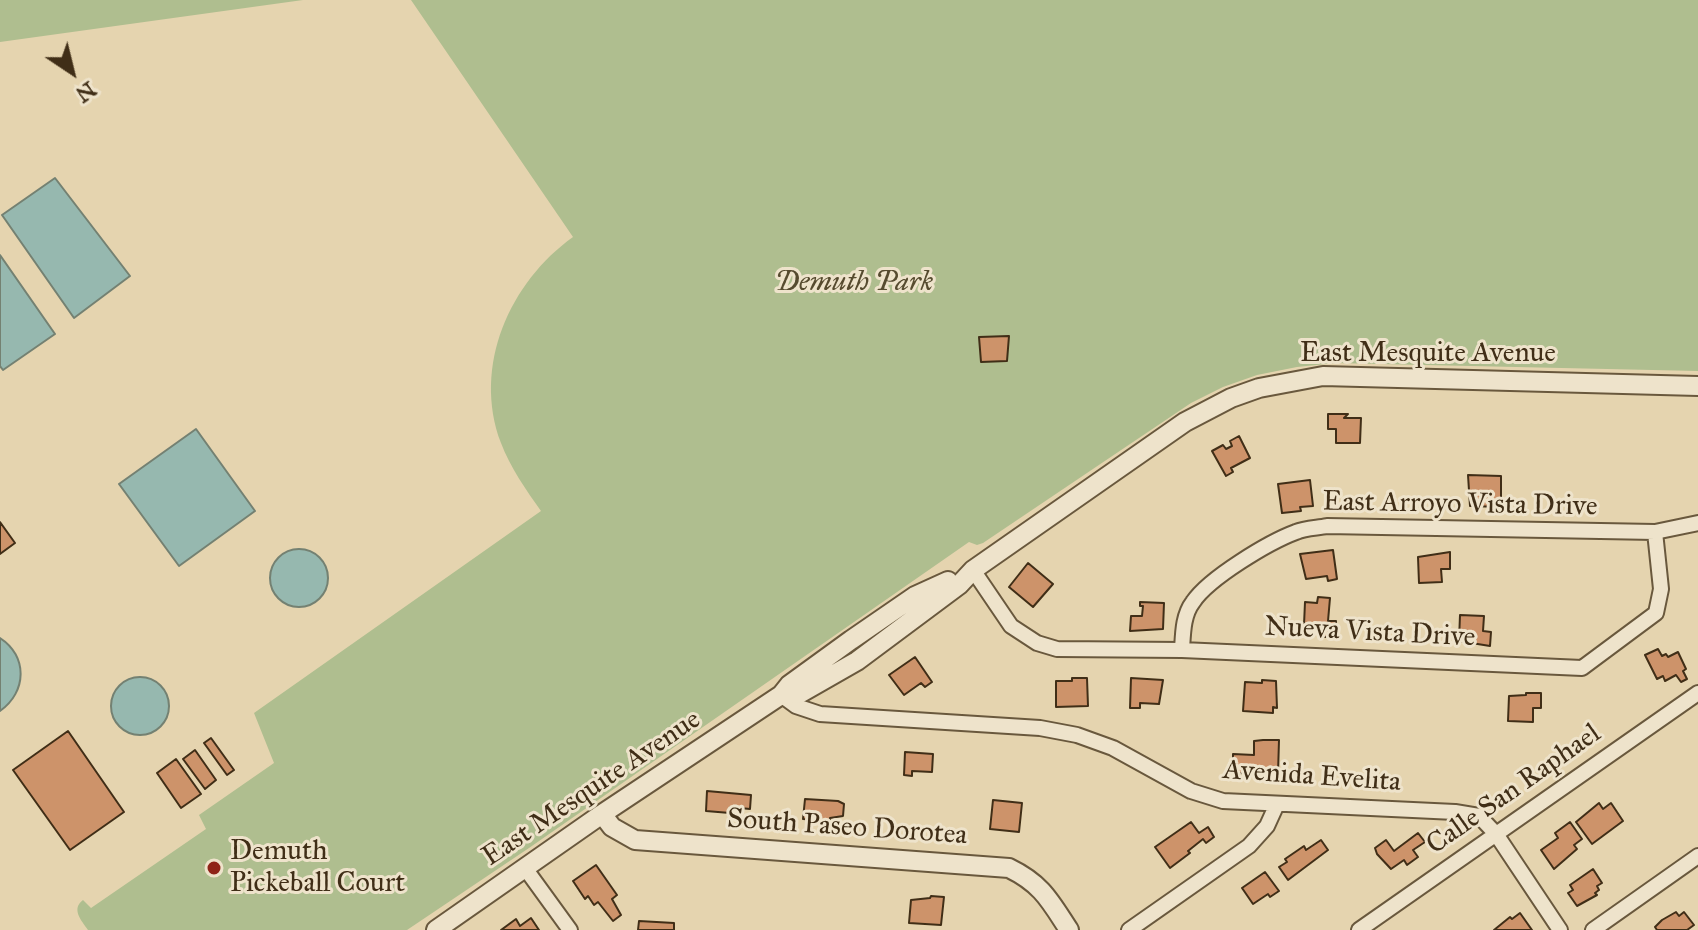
<!DOCTYPE html>
<html>
<head>
<meta charset="utf-8">
<style>
	body { margin:0 }
	#map { position:relative; width:1698px; height:930px; overflow:hidden; background:#e5d4af; font-family:"IM FELL Great Primer",serif }
	canvas { display:block }
	.north { position:absolute; left:32px; top:32px; width:80px; height:80px; -webkit-text-stroke:6px #eee3cb; paint-order:stroke; rotate:145deg; font-size:22px; font-weight:700; line-height:32px; text-align:center; color:#402e17 }
	.north::after { content:''; display:block; margin:auto; width:28px; height:36px; background:#402e17; clip-path:polygon(50% 0,100% 100%,50% 72%,0 100%) }
</style>
</head>
<body>
<div id="map">
<canvas width="1698" height="930"></canvas>
<div class="north">N</div>
</div>
<script>
const c = document.querySelector('canvas').getContext('2d');
c.lineJoin = 'round';
function fill(path, color) { c.fillStyle = color; c.fill(path, 'evenodd'); }
function trace(path, color, width, dash) { c.strokeStyle = color; c.lineWidth = width; c.lineCap = dash ? 'butt' : 'round'; c.setLineDash(dash || []); c.stroke(path); }
function write(font, color, halo, rows, align = 'center') {
  c.font = font + ' "IM FELL Great Primer",serif'; c.lineWidth = 6; c.setLineDash([]); c.textBaseline = 'middle'; c.strokeStyle = halo; c.fillStyle = color; for (const [text, x, y, turn = 0] of rows) {
    c.save(); c.translate(x, y); c.rotate((+turn || 0) * Math.PI / 180); c.textAlign = isNaN(turn) ? turn : align; if (halo) c.strokeText(text, 0, 0); c.fillText(text, 0, 0); c.restore();
  }
}
const green = new Path2D(`
	M0,0H303L0,42Z
	M411,0H1698V371L1335,363L1297,367L1257,375L1223,387L1191,403L983,543L977,545L969,542L529,848L407,930H88C81,920 71,909 83,900L91,908L206,829L199,815L274,763L254,713L541,511C526,490 510,467 501,443C472,366 510,282 573,237Z`);
const water = new Path2D(`
	M55,178L130,276L74,318L2,215Z
	M0,255L55,334L3,370L0,366Z
	M196,429L255,511L179,566L119,484Z
	M270 578a29 29 0 1 1 58 0a29 29 0 1 1-58 0Z
	M0,638C28,656 27,692 0,711Z
	M111 706a29 29 0 1 1 58 0a29 29 0 1 1-58 0Z`);
const building = new Path2D(`
	M1009,336L1007,361L981,362L979,337Z
	M1328,414H1348L1344,418H1361L1360,443H1336V429H1328Z
	M1239,436L1250,458L1231,468L1233,472L1226,476L1212,451L1223,445L1226,449L1232,446L1230,441Z
	M1468,475L1501,476V507L1470,506Z
	M1310,480L1313,506L1300,507L1301,511L1282,513L1278,484Z
	M0,522L15,543L0,554Z
	M1333,550L1337,579L1328,581L1327,576L1306,579L1300,554Z
	M1450,552V569H1441L1442,582L1419,583L1418,557Z
	M1028,563L1053,584L1033,607L1009,587Z
	M1318,597L1330,598L1328,621H1336L1335,637H1322V626L1304,625L1305,602L1317,603Z
	M1140,602L1164,603L1163,629L1130,631L1131,616H1142L1143,606H1140Z
	M1460,615L1484,616L1483,631L1491,632L1490,646L1459,641Z
	M1658,649L1662,656L1666,654L1668,657L1678,652L1686,669L1683,671L1687,679L1681,682L1676,675L1665,681L1663,676L1657,679L1645,655Z
	M915,657L932,682L925,687L921,683L904,695L889,675Z
	M1072,678H1087L1088,706L1056,707V681H1072Z
	M1131,678L1163,680L1159,704L1140,703V708H1130Z
	M1262,680L1276,681L1277,708L1273,707V713L1243,711L1245,682L1262,683Z
	M1526,693H1541V708H1533V722L1508,721L1509,696L1526,695Z
	M68,731L124,812L70,850L13,770Z
	M211,738L234,770L227,775L204,743Z
	M1263,740H1279L1278,774L1233,773V754L1254,755V741Z
	M195,750L216,780L205,789L183,759Z
	M905,752L933,754L932,772L912,771V776L904,775Z
	M176,759L201,794L181,808L157,773Z
	M707,791L751,795L750,809L730,807V813L706,811Z
	M805,799L838,801L844,804L843,816L830,818V821L803,819Z
	M993,800L1022,803L1019,832L990,829Z
	M1599,803L1603,809L1611,803L1623,821L1592,844L1576,822Z
	M1191,822L1199,833L1208,827L1214,837L1206,843L1203,839L1188,851L1190,853L1170,868L1155,847Z
	M1570,822L1582,839L1574,845L1577,849L1554,869L1541,850L1558,838L1555,833Z
	M1418,833L1425,842L1413,850L1418,857L1407,865L1404,860L1391,869L1377,854L1375,848L1386,840L1394,851Z
	M1321,840L1328,850L1288,880L1279,867L1287,862L1285,859L1304,846L1306,850Z
	M596,865L617,895L612,899L621,915L613,921L598,902L594,905L588,896L585,899L573,881Z
	M1593,869L1602,883L1597,886L1599,890L1595,893L1597,895L1577,906L1568,893L1573,890L1570,885Z
	M1265,872L1279,891L1270,897L1268,894L1253,904L1242,888Z
	M931,896L944,897L941,925L909,923L911,900L930,898Z
	M1676,912L1679,916L1684,912L1694,925L1687,930H1657L1655,927L1662,920Z
	M1520,913L1532,930H1494L1510,917L1512,919Z
	M531,918L539,930H501L516,919L520,926Z
	M639,921L674,923V930H638Z`);
const minor = new Path2D(`
	M973,570L1011,626L1037,643L1057,649L1182,650L1582,668L1656,613L1661,589L1655,532L1698,523
	M1182,650C1183,633 1183,615 1193,602C1209,578 1269,542 1296,532C1305,528 1317,528 1327,526L1655,532
	M781,695L796,706L820,714L1040,728L1077,735L1113,748L1191,791L1223,801L1455,812L1479,816L1496,834L1560,930
	M525,868L570,930
	M1129,930L1249,846L1267,826L1277,804
	M1359,930L1698,693
	M1593,930L1698,856`);
const tertiary = new Path2D(`
	M781,695L801,693L857,661L959,585L973,570L1185,422L1231,398L1259,388L1323,376L1698,386
	M602,814L612,827L635,840L1009,868C1042,884 1050,901 1069,930
	M436,930L602,814L781,695L789,685L851,640L915,596L948,581`);
const markers = [
	[214,868,8,"#8f2418"]
];
const parkNames = [
	["Demuth Park",854,283]
];
const streetNames = [
	["East Mesquite Avenue",1428,354],
	["East Arroyo Vista Drive",1460,505,1],
	["Nueva Vista Drive",1370,633,3],
	["Avenida Evelita",1312,777,4],
	["East Mesquite Avenue",592,789,-34],
	["Calle San Raphael",1514,790,-35],
	["South Paseo Dorotea",847,828,4]
];
const poiNames = [
	["Demuth",230,852],
	["Pickeball Court",230,884]
];
fill(green, '#afbe8f');
fill(water, '#96b8af');
trace(water, '#748172', 2);
fill(building, '#cd936a');
trace(building, '#402e17', 2);
trace(minor, '#69583d', 18);
trace(tertiary, '#69583d', 22);
trace(minor, '#eee3cb', 14);
trace(tertiary, '#eee3cb', 18);
for (const [x, y, r, color] of markers) { const dot = new Path2D(); dot.arc(x, y, r, 0, 2 * Math.PI); c.fillStyle = color; c.fill(dot); trace(dot, '#eee3cb', 3); }
write('italic 28px', '#564b2f', '#eee3cb', parkNames);
write('28px', '#402e17', '#eee3cb', streetNames);
write('28px', '#402e17', '#eee3cb', poiNames, 'left');
</script>
</body>
</html>
